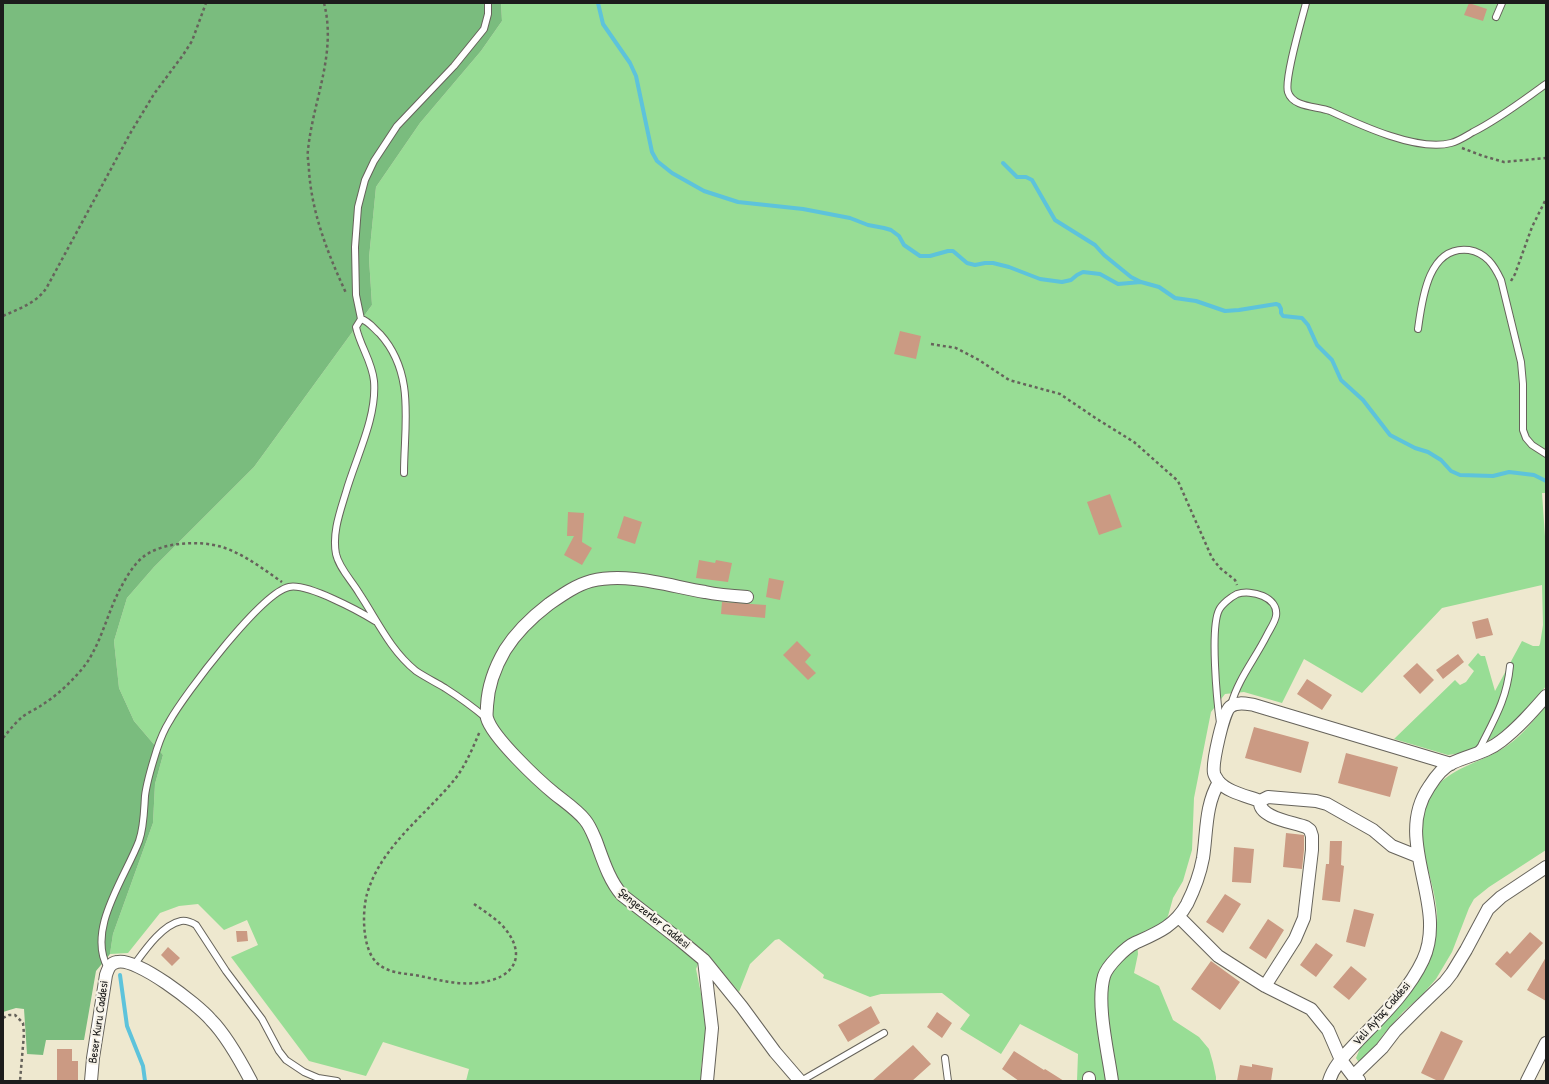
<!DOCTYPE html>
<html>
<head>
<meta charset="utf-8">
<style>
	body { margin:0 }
	#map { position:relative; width:1549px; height:1084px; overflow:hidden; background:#eee8cf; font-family:"Patrick Hand",sans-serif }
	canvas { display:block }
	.frame { position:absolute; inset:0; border:4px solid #1c1c1c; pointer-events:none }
</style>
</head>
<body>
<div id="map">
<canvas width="1549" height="1084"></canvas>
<div class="frame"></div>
</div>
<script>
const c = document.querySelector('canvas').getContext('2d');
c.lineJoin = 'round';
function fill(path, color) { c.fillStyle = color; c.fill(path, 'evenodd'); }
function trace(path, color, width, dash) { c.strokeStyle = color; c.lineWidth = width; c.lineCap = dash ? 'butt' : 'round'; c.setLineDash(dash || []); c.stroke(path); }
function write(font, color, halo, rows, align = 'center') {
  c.font = font + ' "Patrick Hand",sans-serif'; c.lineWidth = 4; c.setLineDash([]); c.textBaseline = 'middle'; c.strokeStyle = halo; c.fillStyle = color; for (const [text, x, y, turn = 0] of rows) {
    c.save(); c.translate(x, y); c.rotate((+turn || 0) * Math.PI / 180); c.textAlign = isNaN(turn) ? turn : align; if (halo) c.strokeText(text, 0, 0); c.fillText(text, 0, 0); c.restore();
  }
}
const green = new Path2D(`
	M501,3H1546V493H1542L1546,551V686L1526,711L1497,736L1480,745L1461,753L1448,755L1394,739L1455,680L1460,685L1466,682L1474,671L1468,665L1478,653L1481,656H1485L1495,691L1522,641L1533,646H1539L1540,644L1543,625L1542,585L1442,608L1362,693L1304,659L1282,703L1244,692L1225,694L1211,712L1194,798L1192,850L1183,881L1173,898L1168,916L1164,923L1145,931L1137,942L1138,954L1134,973L1159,986L1173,1020L1199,1037L1209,1049L1213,1063L1216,1077V1081H1077L1078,1054L1020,1024L1001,1054L960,1029L970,1015L942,993L881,994L870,997L823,978L824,975L779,939L775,940L750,964L739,992L704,950L696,969L705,1013L707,1030L701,1068L702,1081H466L469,1069L383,1042L366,1076L309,1061L231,957L258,945L247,920L224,930L198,904L179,906L160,913L128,953L110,954L113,934L153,823L155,784L163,755L134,721L119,688L114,641L127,598L154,567L254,467L372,305L369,258L376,187L420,123L481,51L502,21Z
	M1546,706V850L1489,887L1474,899L1469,908L1452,952L1436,979L1422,995L1403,1012L1383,1035L1374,1049L1360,1064L1356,1058L1361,1046L1432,947C1435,936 1438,925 1437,914C1435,876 1410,838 1428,801C1430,797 1432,791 1435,788C1455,765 1485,762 1508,745C1523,735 1534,719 1546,706Z`);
const forest = new Path2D(`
	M3,3H501L502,21L481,51L420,123L376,187L369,258L372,305L254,467L154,567L127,598L114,641L119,688L134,721L163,755L155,784L153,823L113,934L110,954L96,971L84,1040H46L43,1055L27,1054L24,1009L16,1008L3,1012Z`);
const stream = new Path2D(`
	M598,3L603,24L630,63L636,76L652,152L657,161L672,173L704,191L738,202L803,209L850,218L868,225L884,228L891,230L899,236L904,245L920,256H930L948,251H953L967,263L975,265L985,263H993L1009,267L1040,279L1062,282L1071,280L1077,275L1083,272L1100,274L1118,284L1141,282
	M1003,163L1017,177H1026L1032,180L1055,220L1095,245L1104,255L1131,277L1141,282L1159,287L1175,298L1196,301L1225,311L1239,310L1276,304L1279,305L1281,309V313L1283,316L1302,318L1308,325L1317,345L1332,360L1341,380L1363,400L1390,435L1415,448L1428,452L1441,460L1451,471L1460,475L1493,476L1509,472L1534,475L1546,481
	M120,975L127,1026L143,1066L145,1081`);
const building = new Path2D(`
	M1469,3L1487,9L1483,21L1464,15Z
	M900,331L921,336L916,359L894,354Z
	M1110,494L1122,527L1099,535L1087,502Z
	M568,512L584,513L582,542L592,548L582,565L564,555L574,536H567Z
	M624,516L642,522L635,544L617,538Z
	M699,560L715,563L716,560L732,563L728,582L696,578Z
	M769,578L784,581L780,600L766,597Z
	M722,602L766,605L765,618L721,614Z
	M1488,618L1493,635L1476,639L1472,622Z
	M797,641L811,655L805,662L816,673L808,680L783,655Z
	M1458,654L1464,662L1443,679L1436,670Z
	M1417,663L1434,680L1420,694L1403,676Z
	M1307,679L1332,695L1322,710L1297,694Z
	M1254,727L1309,742L1301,773L1245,758Z
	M1346,753L1398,767L1390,797L1338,783Z
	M1286,833L1304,835V850L1302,869L1283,867Z
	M1330,841H1342L1341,865L1344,866L1340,902L1322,900L1326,864H1329Z
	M1234,847L1254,849L1251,883L1232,882Z
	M1225,894L1241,904L1223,933L1206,922Z
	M1354,909L1374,914L1365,947L1346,942Z
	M1268,919L1284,930L1266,959L1249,948Z
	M236,931H247L248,941L237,942Z
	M1530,932L1543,943L1511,978L1495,964L1507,951L1510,954Z
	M1316,943L1333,955L1316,977L1300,965Z
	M168,947L180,958L172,966L161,955Z
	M1546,957V1001L1527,990Z
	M1211,961L1240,982L1220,1010L1191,989Z
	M1351,966L1367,979L1349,1000L1333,987Z
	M871,1006L880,1023L848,1042L838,1025Z
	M937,1012L952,1023L942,1038L927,1027Z
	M1441,1031L1463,1041L1443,1081H1438L1421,1073Z
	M913,1045L931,1064L912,1081H872Z
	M57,1049H72V1061H78V1081H57Z
	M1014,1051L1044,1070L1045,1069L1064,1081H1019L1002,1069Z
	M1252,1064L1273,1068L1271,1081H1237L1240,1065L1252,1067Z`);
const path = new Path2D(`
	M324,3C337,54 313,100 308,150C307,157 309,164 309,171C312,214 328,254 346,293
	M1462,148L1483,156L1504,162L1546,158
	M1511,281L1515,274L1532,227L1546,199
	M3,316C20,308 37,303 47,287L131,132L154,94L183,55L192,41L206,3
	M931,344L956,348L979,360L1009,380L1060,394L1097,419L1134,442L1178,481L1212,558L1220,568L1235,580L1237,585
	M3,738C9,731 15,723 21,718C27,713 36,709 42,705C59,694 76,678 88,661C102,639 108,612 120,589C126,578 133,565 143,557C162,542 199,540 222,547C244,554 263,569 282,582
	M474,904C483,910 493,917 501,924C529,954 516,979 477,983C457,985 439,980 420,976C405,973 389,974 377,963C362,949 362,912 367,894C381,846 425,816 455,779C466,765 473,747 480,731
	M3,1018L9,1015H15L23,1023L24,1034L20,1081`);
const service = new Path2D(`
	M1306,3C1302,19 1284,79 1288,92C1293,108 1318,106 1330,111C1360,125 1418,152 1451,143C1459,141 1466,136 1473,132C1499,119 1522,101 1546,84
	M1496,17L1502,3
	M361,319L356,295L355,247L358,207L365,180L374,161L397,126L454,66L484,29L488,14V3
	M1418,329C1422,300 1428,245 1469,250C1486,253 1494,265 1501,280L1521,362L1523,384V430L1526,438L1532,445L1546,454
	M404,473C404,425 416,374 380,334C374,329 369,321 361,319L356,327C360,346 372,361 374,381C377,418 356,457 346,492C340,512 332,533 336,554C339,568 352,581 359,593C377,620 390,650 416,671C425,677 435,682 445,688C459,697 473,707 486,718
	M1220,723C1217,701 1210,628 1219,610C1222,604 1231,597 1237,594C1251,589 1279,597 1276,616C1275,622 1270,629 1267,635C1255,659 1238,679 1231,705
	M1477,751L1481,746C1495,718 1507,698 1510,666
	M134,965C145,950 162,925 181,921C187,920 191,922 196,925L226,971L262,1019L279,1051L286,1060L304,1072L318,1078L337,1081
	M108,968C86,930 125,878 139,841C144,827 144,811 145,796C147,780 152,765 157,749C160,740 164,730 169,722C184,695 261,593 289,587C307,583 359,611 375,621
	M945,1058L948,1081
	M801,1081L884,1033`);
const minor = new Path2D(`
	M747,597C733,596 719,595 705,592C669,586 628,572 591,581C576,585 562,595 549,604C532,617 517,631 505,650C495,667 488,686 487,706C487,710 486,715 487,718C492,737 539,781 555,794C565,802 577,810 585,820C590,826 593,834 596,841C603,860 609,880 622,895L680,940L704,960L742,1007L775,1052L800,1081
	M1260,801C1258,818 1293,822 1306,827L1310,830L1312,836V850L1304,918L1295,939L1265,986
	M1417,856L1392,846L1373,830L1327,804L1316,801L1268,797L1260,801C1247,796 1227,792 1218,781C1217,779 1214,775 1214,773C1212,763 1223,713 1230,707C1237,701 1247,704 1254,705L1451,764
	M1179,917L1218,956L1265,986L1311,1009L1328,1030L1341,1060L1353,1076L1359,1080
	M704,960L712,1028L707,1081
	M1353,1076L1382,1048L1395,1031L1418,1008L1445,982L1452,973L1466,950L1488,909L1501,897L1546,867
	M1089,1078V1081
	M91,1081L93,1058L106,975C108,969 110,963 117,962C137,957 197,1004 211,1020C226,1035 241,1062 251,1081
	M1112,1081C1108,1052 1096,1003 1104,976C1107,966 1126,947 1135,943C1157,933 1175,926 1187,904C1194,890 1200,874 1203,858C1207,832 1205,805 1219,782
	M1329,1081C1334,1065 1346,1054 1357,1042C1381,1017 1408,992 1423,960C1449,904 1392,841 1429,787C1434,779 1443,767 1452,763C1469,755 1486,753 1501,741C1518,728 1532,712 1546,696
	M1527,1081L1546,1043`);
const streetNames = [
	["Şengezerler Caddesi",654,919,39],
	["Veli Aytaç Caddesi",1382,1014,-49],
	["Beser Kuru Caddesi",99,1022,-82]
];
fill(green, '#98dd95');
fill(forest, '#7abc7e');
trace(stream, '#5dc3db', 4);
fill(building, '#cb9a83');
trace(service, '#66635b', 8);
trace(minor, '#66635b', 14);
trace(path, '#66635b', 2.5, [3, 3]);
trace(service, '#fff', 6);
trace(minor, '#fff', 12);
write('12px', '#1c1c1c', '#f7f3e8', streetNames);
</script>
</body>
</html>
